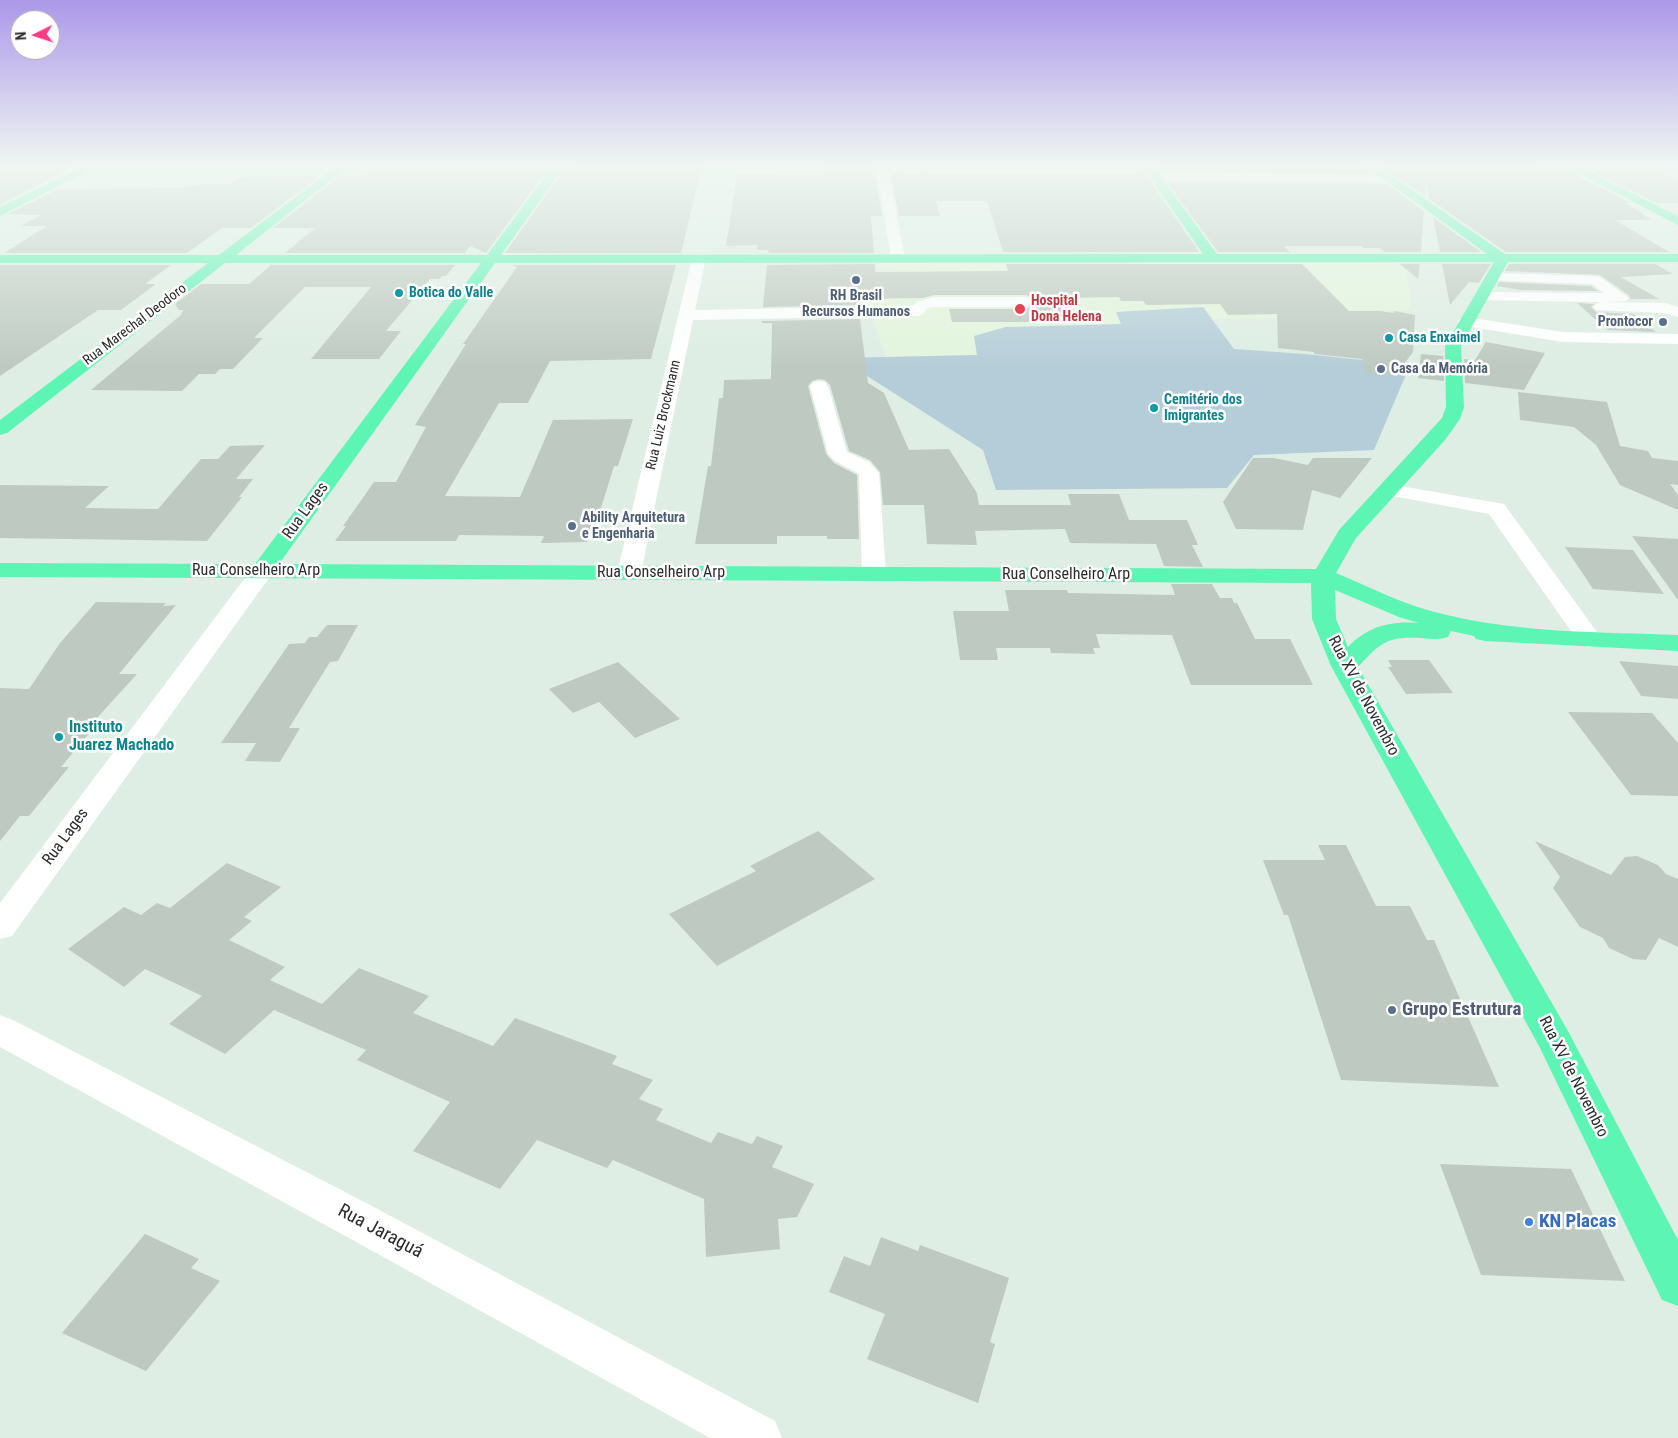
<!DOCTYPE html>
<html>
<head>
<meta charset="utf-8">
<style>
	body { margin:0 }
	#map { position:relative; width:1678px; height:1438px; overflow:hidden; background:#deeee4; font-family:"Roboto Condensed",sans-serif }
	canvas { display:block }
	.north { position:absolute; left:10px; top:10px; width:50px; height:50px; box-sizing:border-box; background:#fff; border:1px solid #ababab; border-radius:50%; rotate:266deg; font-size:14px; font-weight:700; line-height:20px; text-align:center; color:#2c2c2c }
	.north::after { content:''; display:block; margin:auto; width:18px; height:22px; background:#ff3b86; clip-path:polygon(50% 0,100% 100%,50% 72%,0 100%) }
</style>
</head>
<body>
<div id="map">
<canvas width="1678" height="1438"></canvas>
<div class="north">N</div>
</div>
<script>
const c = document.querySelector('canvas').getContext('2d');
c.lineJoin = 'round';
function fill(path, color) { c.fillStyle = color; c.fill(path, 'evenodd'); }
function trace(path, color, width, dash) { c.strokeStyle = color; c.lineWidth = width; c.lineCap = dash ? 'butt' : 'round'; c.setLineDash(dash || []); c.stroke(path); }
function write(font, color, halo, rows, align = 'center') {
  c.font = font + ' "Roboto Condensed",sans-serif'; c.lineWidth = 5; c.setLineDash([]); c.textBaseline = 'middle'; c.strokeStyle = halo; c.fillStyle = color; for (const [text, x, y, turn = 0] of rows) {
    c.save(); c.translate(x, y); c.rotate((+turn || 0) * Math.PI / 180); c.textAlign = isNaN(turn) ? turn : align; if (halo) c.strokeText(text, 0, 0); c.fillText(text, 0, 0); c.restore();
  }
}
const medical = new Path2D(`
	M877,263H1397L1406,271L1411,310L1303,311L1306,318L1213,319L1203,307L1116,312L1122,324L1006,327L974,336L977,355L886,357L867,303L885,299Z`);
const cemetery = new Path2D(`
	M1203,307L1234,349L1305,354L1410,365L1374,450L1254,455L1227,488L996,490L983,450L839,358L977,355L974,336L1006,327L1121,324L1116,312Z`);
const building = new Path2D(`
	M0,167H73L0,205Z
	M573,167H702L681,253H505L564,170H571Z
	M825,167H874L882,216H871L874,253H768L769,250H757L758,245L726,246L737,174L826,173Z
	M1156,167H1365L1373,174L1160,172Z
	M1382,167H1537L1543,170H1567L1631,203H1626L1652,220H1615L1669,252H1506L1429,199L1426,184L1425,196Z
	M374,168H441L438,171L548,169L486,253L470,246L465,253H285L315,228H273L340,176H359Z
	M1143,170L1199,252H1003L987,201H936L940,216H899L890,173L1135,174Z
	M1590,170H1656L1678,180V203H1656Z
	M320,176L251,228H222L187,253H4L47,226H21L41,215L7,214L58,189L183,188L188,185L229,184L241,177Z
	M1166,181L1387,184L1424,211L1421,252H1385L1379,248H1363L1362,246H1284L1290,252H1218Z
	M1433,217L1481,252H1440Z
	M875,264V272L1008,271L1006,264H1302L1349,311H1380L1393,313L1395,311L1415,315L1413,352L1404,364L1396,363L1400,375L1366,373L1362,359L1314,354V352L1278,348L1277,314L1228,315L1220,304L1146,305L1143,301H1121L1119,297L1065,298L1076,322H952L949,309H1026L1032,306L1036,302L1032,298L1026,295H934L923,298L857,299L858,305L763,307L767,265Z
	M1400,264H1420L1418,279Z
	M1442,264H1491L1479,283L1469,282L1450,305Z
	M1509,264H1655L1673,274L1621,277L1659,299H1630V296L1600,275L1505,271Z
	M0,265H171L145,284H156L121,310H98L0,376Z
	M271,265H455L446,276H442L439,279H430L386,331H401L379,359H311L371,287H305L254,338H263L233,369H220L215,374H199L182,391L91,390L182,314L181,313L184,310H179L175,304L201,284H249Z
	M512,265H676L651,359L550,361L528,403H499L445,496L520,497L553,420L633,419L618,466H614L594,531H591L587,542L541,543L544,536L459,535L456,541H335L346,526H343L374,482H396L426,427L415,425L466,344H463L517,267Z
	M1499,282L1591,286L1598,291L1521,290L1497,286Z
	M1577,303L1594,304L1591,307L1596,312L1634,314L1656,332L1607,330Z
	M860,319L868,383L884,393L909,450L949,449L977,493L979,505H1071L1068,494H1119L1129,520H1187L1198,545H1192L1203,567L1164,566L1156,544L1070,543L1065,529L975,531L977,545L927,544L924,505H883L880,472L870,460L849,451L830,385L825,380L819,379L812,381L808,386L826,454L834,463L857,475L859,539H827V536H777V544H695L708,466H711L719,398H723L724,380L771,379L772,323H762V321Z
	M1486,342L1545,353L1524,390L1465,383L1464,359L1475,360Z
	M1421,354L1443,356L1444,381L1418,378Z
	M1518,392L1607,402L1620,446L1648,451L1652,458L1678,461V485L1670,484L1678,495V510L1620,485L1596,445L1574,427L1520,420Z
	M265,445L236,479H253L239,497H242L207,541L0,538V485L109,486L85,508L158,509L201,459H218L230,446Z
	M1253,458H1274L1308,465L1313,458H1372L1340,498L1312,490L1303,530L1236,529L1223,502Z
	M1632,536L1678,539V600Z
	M1565,547L1633,550L1664,594L1593,589Z
	M1171,584H1212L1220,598H1232L1234,603H1237L1255,639H1290L1313,685H1191L1172,635L1096,634L1100,648H1093L1095,654L1051,653L1050,648H996L998,660H960L953,611H1009L1005,590H1067L1068,593L1175,595Z
	M96,602L166,603L163,606L176,605L119,674H137L86,730H92L61,767H69L29,816H20L0,841V688L29,689L60,643Z
	M327,625H358L338,661L330,662L289,728H300L280,762L245,761L256,743H221L289,644L305,643L309,637H317Z
	M1388,660H1429L1453,693L1406,694L1388,667H1392Z
	M1619,661L1678,666V699L1641,696Z
	M618,662L680,719L635,738L599,702L573,713L549,689Z
	M1568,712L1652,713L1678,743V796L1631,795Z
	M818,831L875,879L717,966L669,914L756,871L750,866Z
	M1535,841L1611,875L1625,857L1637,856L1658,865L1666,874L1678,879V947L1659,938L1646,960L1633,959L1609,948L1603,938L1580,927L1553,888L1560,877Z
	M1318,845H1346L1376,906H1410L1427,940H1434L1499,1087L1341,1080L1288,915H1284L1263,860H1325Z
	M227,863L281,887L244,917L252,921L229,940L285,967L270,980L322,1004L359,968L429,996L413,1013L493,1046L515,1018L617,1056L612,1064L653,1080L639,1099L663,1109L656,1120L711,1143L718,1132L752,1144L757,1136L783,1146L772,1167L814,1184L797,1217L778,1219L780,1249L706,1257L704,1199L613,1160L607,1168L537,1140L500,1189L413,1151L450,1102L357,1060L366,1050L274,1010L225,1054L169,1024L202,996L145,969L124,987L68,949L124,907L141,915L157,903L170,908Z
	M1440,1164L1571,1169L1625,1281L1481,1275Z
	M145,1234L199,1259L191,1268L220,1281L146,1371L62,1333Z
	M881,1237L918,1251L920,1245L1009,1278L990,1342L995,1344L978,1403L867,1359L885,1314L829,1292L844,1256L870,1266Z`);
const minor = new Path2D(`
	M876,167H1139L1141,169L1135,172L888,171L905,258L898,262L891,258Z
	M1156,174L1389,176L1395,179L1389,182L1152,179L1150,177Z
	M699,254L706,258L695,310L913,306L917,302L934,297H1026L1031,299L1034,302L1031,305L1026,307H934L928,308L923,314L918,316L693,320L641,573L637,578L629,580L621,578L617,573L692,258Z
	M1493,273L1595,276L1600,277L1629,298L1626,301L1601,302L1665,303L1678,307V317L1664,313L1596,310L1593,307L1596,304L1601,302L1477,300L1474,297L1477,294L1482,292L1604,293L1592,284L1488,280L1486,277L1488,274Z
	M1466,317L1563,332L1678,334V344L1563,342L1460,325L1458,322L1460,319Z
	M819,381L825,382L828,386L847,452L869,462L879,473L886,574L882,579L874,581L866,579L862,574L859,474L835,461L828,454L810,386L813,382Z
	M1389,484L1504,504L1602,639L1598,644L1589,647L1580,644L1489,514L1382,494L1379,490L1382,486Z
	M262,564L270,566L274,571L12,936L0,939V903L254,566Z
	M0,1015L13,1020L370,1205L775,1421L782,1438H710L340,1233L0,1047Z`);
const major = new Path2D(`
	M82,167H96L0,216V207Z
	M335,167H348L236,255H487L552,167H564L501,255L1203,254L1143,167H1154L1217,254H1487L1367,167H1379L1505,254H1678V262H1508L1461,346L1464,407L1460,419L1445,440L1356,538L1336,573C1372,588 1408,607 1447,615C1522,633 1601,632 1678,635V651L1485,641L1476,639L1474,636L1451,631L1448,637C1438,640 1430,639 1421,638C1387,636 1380,643 1358,667L1568,1031L1678,1240V1306L1662,1300L1540,1048L1331,666L1312,619L1311,583L0,577V563L255,564L481,263H225L7,433L0,435V420L208,263H0V255H219ZM1494,262L1445,346L1446,407L1442,418L1339,530L1316,569L279,564L495,263ZM1335,590L1399,617L1419,623C1391,621 1368,626 1348,647L1336,619Z
	M1566,167H1580L1678,216V225Z`);
const markers = [
	[856,280,5,"#5c6f8a"],
	[399,293,5,"#0f9aa8"],
	[1020,309,6,"#e0444e"],
	[1663,322,5,"#5c6f8a"],
	[1389,338,5,"#0f9aa8"],
	[1381,369,5,"#5c6f8a"],
	[1154,408,5,"#0f9aa8"],
	[572,526,5,"#5c6f8a"],
	[59,737,5,"#0f9aa8"],
	[1392,1010,5,"#5c6f8a"],
	[1529,1222,5,"#3f7fe0"]
];
const farCulturenames = [
	["Botica do Valle",409,293],
	["Casa Enxaimel",1399,338],
	["Cemitério dos",1164,400],
	["Imigrantes",1164,416]
];
const farServicenames = [
	["RH Brasil",856,296,"center"],
	["Recursos Humanos",856,312,"center"],
	["Prontocor",1653,322,"right"],
	["Casa da Memória",1391,369],
	["Ability Arquitetura",582,518],
	["e Engenharia",582,534]
];
const farHealthnames = [
	["Hospital",1031,301],
	["Dona Helena",1031,317]
];
const farStreetnames = [
	["Rua Marechal Deodoro",135,325,-37],
	["Rua Luiz Brockmann",664,415,-77]
];
const streetNames = [
	["Rua Lages",306,511,-54],
	["Rua Conselheiro Arp",256,571],
	["Rua Conselheiro Arp",661,573],
	["Rua Conselheiro Arp",1066,575],
	["Rua XV de Novembro",1363,696,62],
	["Rua Lages",66,837,-54],
	["Rua XV de Novembro",1573,1077,63]
];
const cultureNames = [
	["Instituto",69,728],
	["Juarez Machado",69,746]
];
const nearServicenames = [
	["Grupo Estrutura",1402,1010]
];
const nearShopnames = [
	["KN Placas",1539,1222]
];
const nearStreetnames = [
	["Rua Jaraguá",380,1232,28]
];
fill(medical, '#e2f5dc');
fill(cemetery, '#b5cdd8');
fill(building, '#becac1');
fill(minor, '#fff');
fill(major, '#5df5b3');
const sky = c.createLinearGradient(0, 0, 0, 368);
sky.addColorStop(0, '#ac98e9');
sky.addColorStop(0.45, '#f0f7f3');
sky.addColorStop(1, '#f0f7f300');
c.fillStyle = sky;
c.fillRect(0, 0, 1678, 368);
for (const [x, y, r, color] of markers) { const dot = new Path2D(); dot.arc(x, y, r, 0, 2 * Math.PI); c.fillStyle = color; c.fill(dot); trace(dot, '#fff', 2); }
write('bold 14px', '#0d838f', '#fff', farCulturenames, 'left');
write('bold 14px', '#4e5e75', '#fff', farServicenames, 'left');
write('bold 14px', '#be3a42', '#fff', farHealthnames, 'left');
write('14px', '#2c2c2c', '#fff', farStreetnames);
write('16px', '#2c2c2c', '#fff', streetNames);
write('bold 16px', '#0d838f', '#fff', cultureNames, 'left');
write('bold 19px', '#4e5e75', '#fff', nearServicenames, 'left');
write('bold 19px', '#366cbe', '#fff', nearShopnames, 'left');
write('19px', '#2c2c2c', '#fff', nearStreetnames);
</script>
</body>
</html>
